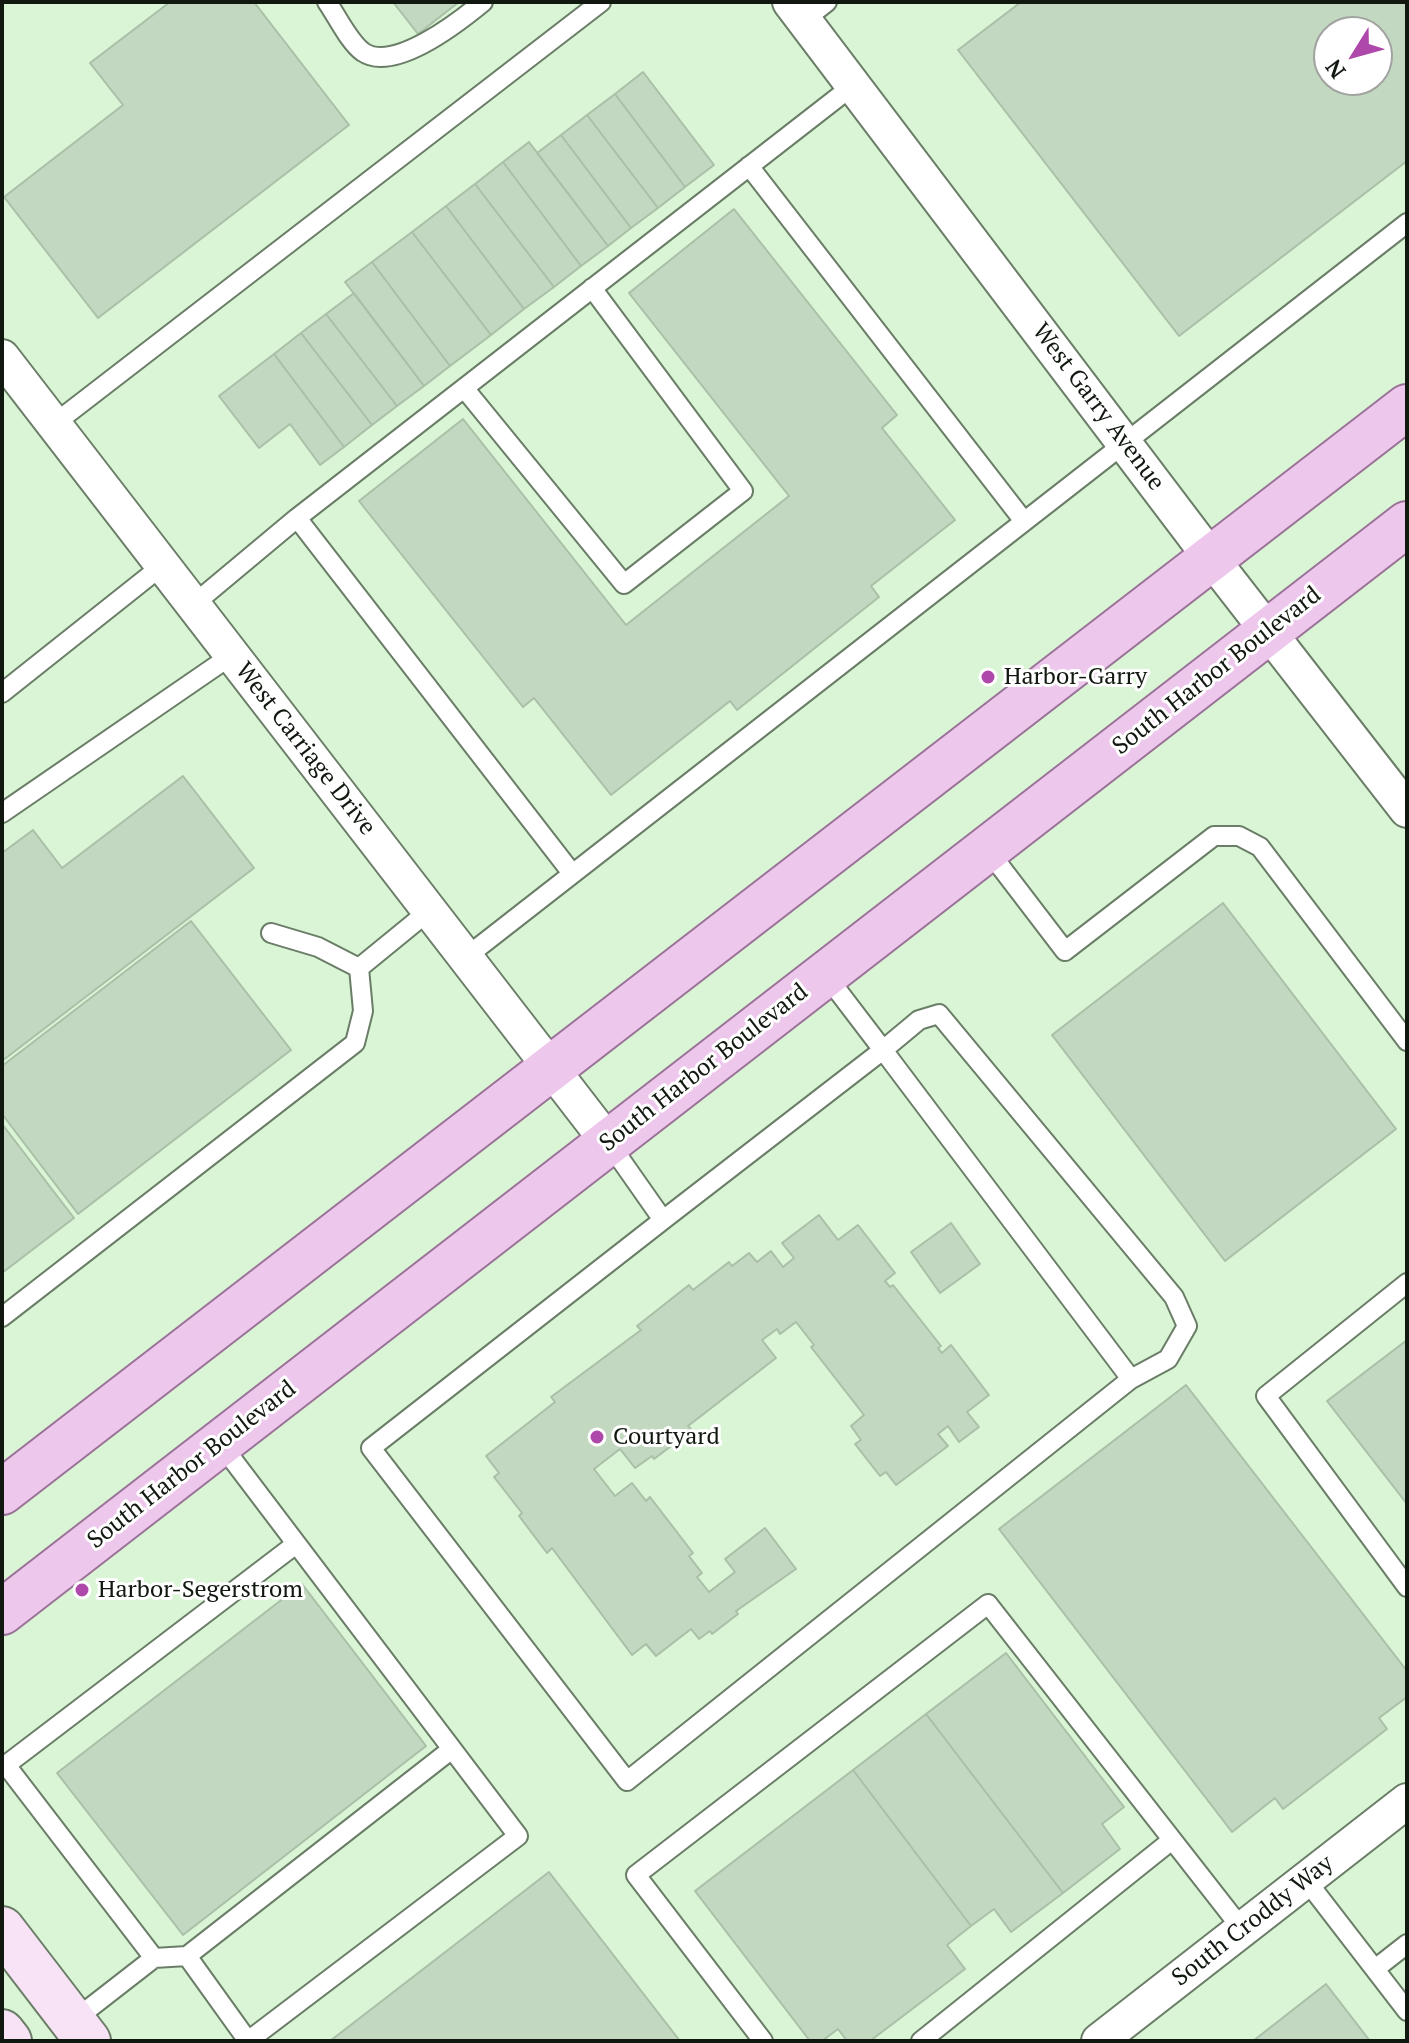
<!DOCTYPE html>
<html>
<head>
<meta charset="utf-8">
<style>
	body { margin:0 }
	#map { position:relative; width:1409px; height:2043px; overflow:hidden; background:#e6fbe2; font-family:"PT Serif",serif }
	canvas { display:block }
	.frame { position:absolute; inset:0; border:4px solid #111810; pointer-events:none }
	.north { position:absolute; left:1313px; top:16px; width:80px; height:80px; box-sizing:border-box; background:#fff; border:2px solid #a0a39f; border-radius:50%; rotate:233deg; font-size:22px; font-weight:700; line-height:32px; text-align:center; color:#111810 }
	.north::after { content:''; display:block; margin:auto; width:28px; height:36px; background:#af48ab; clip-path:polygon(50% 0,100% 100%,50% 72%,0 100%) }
</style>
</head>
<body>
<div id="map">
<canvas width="1409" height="2043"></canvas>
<div class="frame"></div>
<div class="north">N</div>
</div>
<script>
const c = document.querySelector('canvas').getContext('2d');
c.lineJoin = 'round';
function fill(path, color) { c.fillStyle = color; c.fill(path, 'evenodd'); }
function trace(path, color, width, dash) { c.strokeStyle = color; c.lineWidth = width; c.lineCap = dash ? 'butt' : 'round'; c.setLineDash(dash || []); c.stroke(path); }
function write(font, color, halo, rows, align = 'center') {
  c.font = font + ' "PT Serif",serif'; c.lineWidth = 6; c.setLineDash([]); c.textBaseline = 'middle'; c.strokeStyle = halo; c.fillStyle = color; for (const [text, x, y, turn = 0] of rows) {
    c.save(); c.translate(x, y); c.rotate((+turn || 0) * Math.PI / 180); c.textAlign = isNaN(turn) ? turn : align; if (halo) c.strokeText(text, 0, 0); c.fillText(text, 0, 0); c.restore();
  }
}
const built = new Path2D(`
	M2,2H1407V2041H2ZM1329,32H1377V80H1329Z`);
const building = new Path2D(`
	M170,2H254L349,125L98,318L4,197L123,105L90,63Z
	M393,2H459L418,34Z
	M1021,2H1407V161L1179,336L958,50ZM1329,32H1377V80H1329Z
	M643,72L714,165L685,187L615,94Z
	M615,94L685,187L658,208L587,115Z
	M587,115L658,208L631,228L561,135Z
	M561,135L631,228L608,246L537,153Z
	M529,142L608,246L581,266L503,162Z
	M503,162L581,266L554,287L475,184Z
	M475,184L554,287L524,309L446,206Z
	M446,206L524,309L491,335L412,232Z
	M734,209L897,415L882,428L955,520L871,586L879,597L737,710L730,701L611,795L534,698L523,707L359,501L463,419L626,625L789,496L629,293Z
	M412,232L491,335L450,366L372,262Z
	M372,262L450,366L424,386L345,282Z
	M354,293L424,386L397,406L326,314Z
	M326,314L397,406L372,425L301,333Z
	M301,333L372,425L344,447L274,354Z
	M274,354L344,447L320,465L290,424L259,448L219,396Z
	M183,776L254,868L2,1061V853L33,830L62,868Z
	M1223,903L1396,1129L1225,1261L1052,1035Z
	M191,921L291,1050L78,1214L2,1114V1066Z
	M2,1124L74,1218L2,1273Z
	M819,1215L838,1240L858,1225L895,1273L885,1281L890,1287L893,1285L941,1346L938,1348L942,1353L951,1345L989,1395L967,1412L979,1427L959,1442L948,1426L938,1434L948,1446L896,1485L886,1472L880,1476L855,1444L861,1440L851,1426L864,1415L811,1347L814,1345L796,1322L780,1334L777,1329L762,1340L776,1358L688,1426L692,1430L654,1459L652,1456L635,1468L620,1449L594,1469L615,1496L632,1483L646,1501L650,1497L693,1553L689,1556L702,1573L697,1577L709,1592L735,1572L725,1559L765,1528L796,1569L736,1611L738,1614L712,1634L710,1631L699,1639L691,1629L656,1656L646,1644L632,1655L552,1548L547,1553L519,1516L522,1513L494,1477L499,1473L486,1456L555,1402L551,1397L641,1330L637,1326L689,1285L693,1290L729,1262L732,1266L749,1253L757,1262L771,1251L783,1267L794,1258L782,1243Z
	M951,1223L980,1264L940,1293L911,1252Z
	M1407,1340V1504L1327,1401Z
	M1186,1385L1407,1671V1697L1379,1718L1387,1729L1283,1809L1275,1798L1232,1832L999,1529Z
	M302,1584L426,1746L183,1935L57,1773Z
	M1006,1653L1124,1807L1102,1824L1120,1849L1063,1893L926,1714Z
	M926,1714L1063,1893L1011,1932L994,1909L971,1926L853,1770Z
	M853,1770L971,1926L947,1945L965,1969L870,2041H847L838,2029L822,2041H810L695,1891Z
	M549,1872L680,2041H330Z
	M1326,1984L1370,2041H1253Z`);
const lane = new Path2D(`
	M327,2C337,16 349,42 363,52C394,73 460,21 483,2
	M804,20L827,2
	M749,166L1023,520
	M464,388L624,584L743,491L592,288
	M54,424L601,2
	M297,518L571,872
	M194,604L297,518L855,84
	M2,693L163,565
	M2,813L232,655
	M987,849L1065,951L1214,836H1239L1260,847L1407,1041
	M271,933L318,947L359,968
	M466,957L1407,223
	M609,1143L663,1220L371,1448L627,1781L1131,1379L883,1050L919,1020L939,1014L1174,1297L1187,1326L1168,1359L1131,1379
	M663,1220L883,1050L825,974
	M1407,1283L1266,1396L1407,1587
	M2,1317L355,1043L363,1011L359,968L430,910
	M1306,1880L1407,2011
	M187,1956L452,1749
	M154,1958L6,1765L296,1544
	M1375,1969L1407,1944
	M73,2021L154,1958L187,1956L248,2041L518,1836L220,1443
	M763,2041L636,1875L988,1604L1242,1929
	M921,2041L1172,1840`);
const street = new Path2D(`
	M790,2L1211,558L1407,810
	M2,357L608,1142
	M1099,2041L1407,1801`);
const secondary = new Path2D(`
	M2,1929L88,2041
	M2,2032L9,2041`);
const primary = new Path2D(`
	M2,1492L1407,407
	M2,1612L1407,524`);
const markers = [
	[988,677,8,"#af48ab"],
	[597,1437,8,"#af48ab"],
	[82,1590,8,"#af48ab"]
];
const streetNames = [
	["West Garry Avenue",1098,407,53],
	["South Harbor Boulevard",1217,671,-38],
	["West Carriage Drive",305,749,52],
	["South Harbor Boulevard",704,1068,-38],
	["South Harbor Boulevard",192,1465,-38],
	["South Croddy Way",1253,1921,-38]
];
const poiNames = [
	["Harbor-Garry",1004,677],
	["Courtyard",613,1437],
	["Harbor-Segerstrom",98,1590]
];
fill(built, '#daf5d5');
fill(building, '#c3d8c0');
trace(building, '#aabfa7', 2);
trace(lane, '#6a7d67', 22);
trace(street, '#6a7d67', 38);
trace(secondary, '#6a7d67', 48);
trace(primary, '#9a7297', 48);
trace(lane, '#fff', 18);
trace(street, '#fff', 34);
trace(secondary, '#f7e3f5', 44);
trace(primary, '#eec8ec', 44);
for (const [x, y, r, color] of markers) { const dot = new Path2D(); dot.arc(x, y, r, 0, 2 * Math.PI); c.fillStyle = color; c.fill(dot); trace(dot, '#fff', 3); }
write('24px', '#111810', '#fff', streetNames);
write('24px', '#111810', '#fff', poiNames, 'left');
</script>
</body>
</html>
